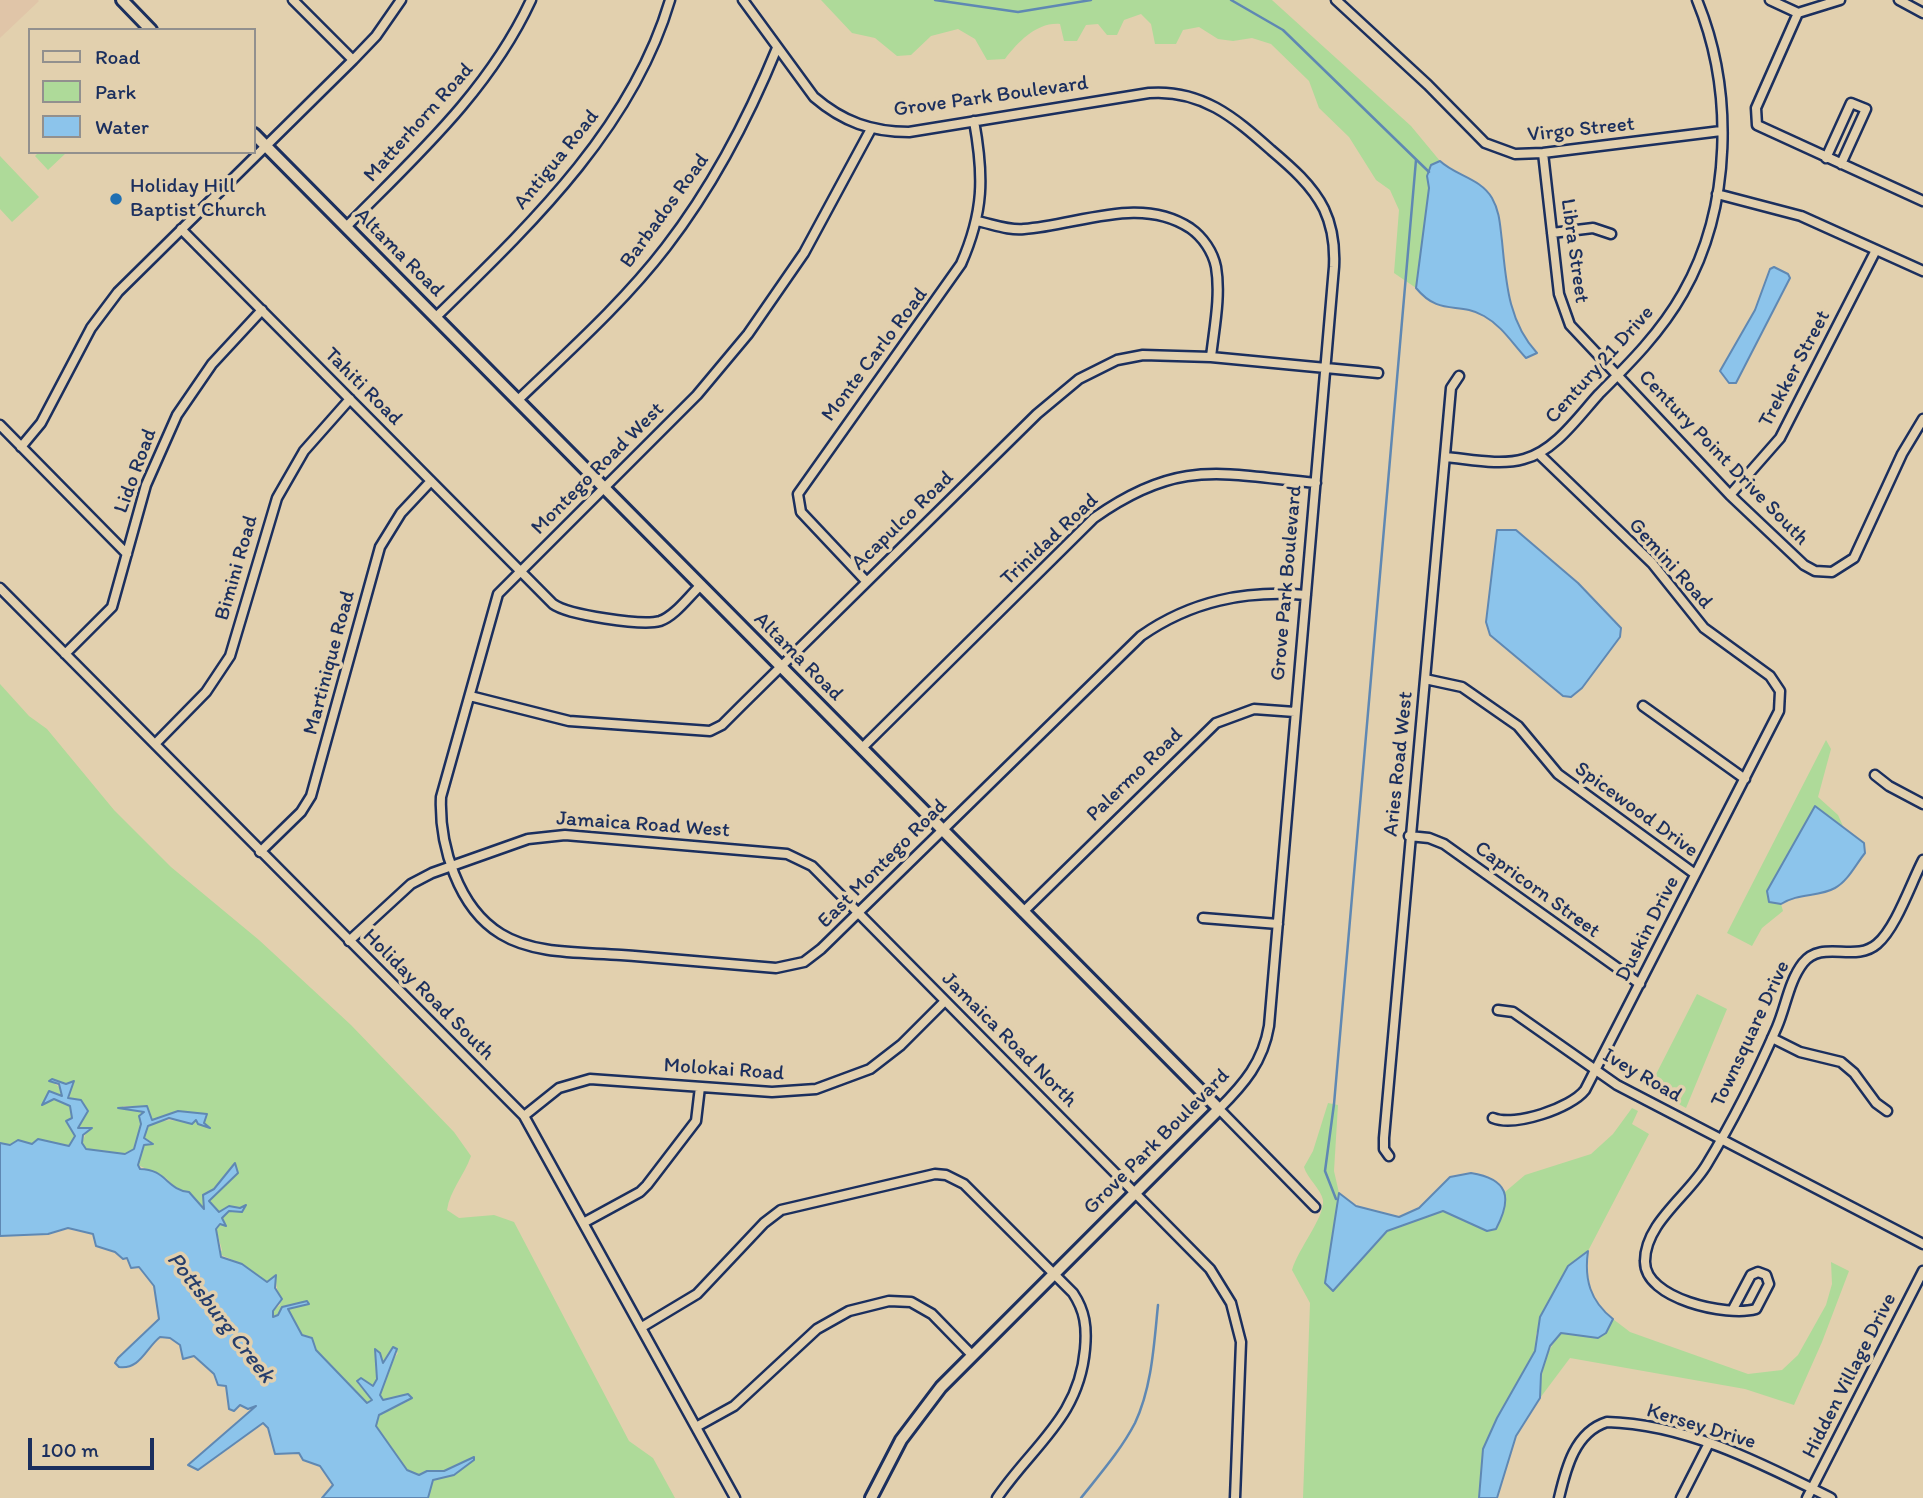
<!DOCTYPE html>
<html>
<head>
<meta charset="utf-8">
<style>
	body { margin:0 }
	#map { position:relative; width:1923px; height:1498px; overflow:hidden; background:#e2d0ae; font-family:Itim,sans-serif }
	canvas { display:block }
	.legend { position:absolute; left:28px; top:28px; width:228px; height:126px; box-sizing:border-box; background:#e2d0ae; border:2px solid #92908e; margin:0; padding:9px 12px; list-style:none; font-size:21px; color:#1b2f5e }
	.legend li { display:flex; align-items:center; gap:14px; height:35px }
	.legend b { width:35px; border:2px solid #92908e }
	.scale { position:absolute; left:28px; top:1438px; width:126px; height:32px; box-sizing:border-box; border:4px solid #1b2f5e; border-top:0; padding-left:9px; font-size:21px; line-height:24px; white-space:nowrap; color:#1b2f5e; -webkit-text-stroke:5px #e2d0ae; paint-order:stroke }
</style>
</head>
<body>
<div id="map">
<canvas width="1923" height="1498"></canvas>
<ul class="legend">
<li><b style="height:9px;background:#e2d0ae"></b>Road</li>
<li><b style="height:19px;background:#aeda99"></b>Park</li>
<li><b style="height:19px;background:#8cc4eb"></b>Water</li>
</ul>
<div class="scale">100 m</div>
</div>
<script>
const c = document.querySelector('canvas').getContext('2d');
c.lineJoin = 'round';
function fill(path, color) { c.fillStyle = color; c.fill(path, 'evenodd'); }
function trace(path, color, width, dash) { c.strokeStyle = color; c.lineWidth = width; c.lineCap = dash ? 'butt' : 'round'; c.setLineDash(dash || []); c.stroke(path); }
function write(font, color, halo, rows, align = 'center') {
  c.font = font + ' Itim,sans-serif'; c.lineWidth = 7; c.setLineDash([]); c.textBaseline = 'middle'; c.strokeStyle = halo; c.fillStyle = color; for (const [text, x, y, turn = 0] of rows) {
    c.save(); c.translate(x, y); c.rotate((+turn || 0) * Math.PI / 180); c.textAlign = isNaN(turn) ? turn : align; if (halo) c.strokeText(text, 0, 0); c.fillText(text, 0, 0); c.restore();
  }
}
const built = new Path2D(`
	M0,0H38L39,1L0,38Z`);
const green = new Path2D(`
	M821,0H1272L1411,126L1440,161L1431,165L1427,176L1429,188L1416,288L1394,273L1399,210L1390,190L1376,180L1349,137L1319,108L1309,81L1271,44L1252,38L1233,41L1218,39L1199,27L1183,30L1176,44H1155L1151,24L1141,14L1124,20L1117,35H1107L1098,24L1086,25L1077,41H1064L1060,24C1037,22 1018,42 1005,59L987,60L975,39L958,29L931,36L911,55L897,56L875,38L852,33Z
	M39,152H65L66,153L48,170L35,156Z
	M0,156L39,197L12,222L0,209Z
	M0,684L29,716L47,729L114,810L171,867L259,940L351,1025L454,1132L471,1156C464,1176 450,1190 447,1210L459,1218L494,1215L514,1222L629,1441L653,1458L675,1498H428L433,1480L454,1475L473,1457L444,1471H427L419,1475L407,1470L376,1426L379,1415L408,1401V1394L382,1400L379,1395L389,1366L398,1353L393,1348L383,1364L375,1357L377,1379L373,1386L361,1378L358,1384L372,1400L367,1403L316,1350L312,1338L302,1336L288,1309L308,1304L307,1301L282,1307L278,1315L273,1317V1311L280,1305L275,1276L267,1282L242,1264L219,1254L222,1250L216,1229L223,1222L222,1218L230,1211L242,1212L246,1205L240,1209L229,1206L219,1212L209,1201L237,1170C222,1176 217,1189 203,1195L204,1209L189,1192H180L166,1178L138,1165L141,1149L151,1141L144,1138L143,1133C153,1118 174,1118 192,1124L196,1119L203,1123L206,1114L178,1111L152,1120L147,1106H123L126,1110H142L145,1112L134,1149L125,1154L86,1149L82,1143L88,1128H77L85,1116L67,1094L74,1084H55L62,1089V1096L54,1095L52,1091L43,1104L54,1099L70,1106L75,1135L69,1146L38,1139L32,1144L18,1140L10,1145L0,1143Z
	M1826,740L1831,749L1818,797L1838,815L1843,826L1815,807L1770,902L1781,904L1783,911L1762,928L1752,946L1727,933Z
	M1697,994L1727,1009L1686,1108L1649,1088Z
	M1328,1103L1338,1105L1334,1171L1339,1193L1325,1283L1333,1291L1388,1231L1443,1211L1487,1231L1504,1213L1505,1192L1525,1175L1591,1154L1613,1134L1632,1108L1638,1111L1632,1124L1649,1134L1588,1251L1568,1266L1536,1334L1535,1351L1497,1418L1483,1449L1479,1498H1303L1310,1303L1292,1270C1298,1249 1325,1217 1323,1200C1321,1189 1307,1178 1304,1167L1313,1151Z
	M1831,1262L1849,1271L1822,1342L1794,1405L1745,1389L1570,1358L1540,1398C1541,1373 1544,1353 1561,1333L1598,1338L1606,1333L1613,1319L1630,1332L1748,1374L1782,1370L1798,1355L1826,1305L1832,1284Z`);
const water = new Path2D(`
	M1440,161C1456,176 1480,178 1492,198C1500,212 1500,226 1502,241C1506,281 1508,322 1537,353L1526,358C1512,343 1502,326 1484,316C1458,301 1440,317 1416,288L1429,188L1427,176L1431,165Z
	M1774,267L1788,274L1790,278L1736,383H1729L1720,371L1755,310L1770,269Z
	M1497,530H1516L1578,583L1621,628L1620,637L1582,688L1571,697L1563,696L1490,635L1486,622Z
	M1815,806L1864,843L1865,853C1856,864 1848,881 1835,888C1819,897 1798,893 1781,904L1769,902L1767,891Z
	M52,1079L66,1084L74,1081L68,1098L81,1100L88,1111L78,1128H92L83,1135L82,1143L86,1149L125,1154L134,1149L141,1124L139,1116L144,1112L118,1108L147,1106L152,1120L178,1111L207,1114L204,1123L210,1128L198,1124L196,1120L192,1124L169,1118L148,1126L144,1138L153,1144L144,1145L138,1165L140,1169C166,1169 167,1190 189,1192L204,1209L203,1195L214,1189L235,1163L238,1173L209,1201L219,1212L229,1206L240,1208L246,1205L242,1212L229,1211L222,1218L226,1226L220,1224L216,1229L221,1257L242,1264L267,1282L276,1275L275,1288L282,1299L273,1311V1317L278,1315L282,1307L307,1301L309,1304L288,1309L302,1335L312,1338L316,1350L367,1403L372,1400L357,1381L361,1378L373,1386L377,1379L375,1349L380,1353L383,1363L393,1347L397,1349L380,1395L383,1400L408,1394L412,1398L379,1415L376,1426L407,1470L419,1475L427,1471H444L474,1457V1460L454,1475L433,1480L428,1498H322L333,1485L320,1466L303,1460L299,1453L275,1454L268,1428L263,1423L198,1470L188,1465L256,1406L248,1409L240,1405L234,1411L229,1409L226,1386L218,1385L214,1374L194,1356L183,1359L180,1345L170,1338L160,1337C146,1348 140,1370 119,1367L115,1363L118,1358L159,1319L154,1286L139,1267L131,1268L127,1258L123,1259L115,1252L96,1246L93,1234L68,1228L48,1234L0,1236V1143L10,1145L18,1140L32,1144L38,1139L69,1146L75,1136L66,1121L72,1118L70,1106L54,1099L42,1105L49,1091L62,1096L59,1084L49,1081Z
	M1471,1173C1508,1179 1513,1197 1496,1229L1487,1231L1443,1211L1387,1231L1333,1291L1325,1283L1339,1193L1356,1206L1399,1217L1419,1208L1450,1177Z
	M1588,1251C1584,1279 1590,1301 1613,1319L1606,1333L1598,1338L1561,1333L1550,1346L1541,1374L1540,1398L1516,1436L1497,1498H1479L1483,1449L1497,1418L1535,1351L1540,1317L1568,1266Z`);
const stream = new Path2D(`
	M935,0L1018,12L1091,0
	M1231,0L1283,30L1429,172
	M1336,1199L1325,1171L1334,1104L1416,160
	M1081,1498C1100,1474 1121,1450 1135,1423C1152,1387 1154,1344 1158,1305`);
const street = new Path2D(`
	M293,0L353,60
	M743,0L814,97C843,122 872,132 909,132L1149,93C1201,89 1234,117 1271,150C1291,167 1312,185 1324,209C1333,228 1335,247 1334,267L1269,1026C1263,1062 1244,1084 1219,1109L1315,1207
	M1336,0L1428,85L1485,143L1515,154L1543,153L1721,131
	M1770,0L1798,13
	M1899,0L1923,13
	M1798,13L1756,108L1757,125L1923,201
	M1798,13L1840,0
	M871,129L804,253L748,334L697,395L498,594L441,797C439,845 458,908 501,934C535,955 583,952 621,955C673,959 725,964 776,968L804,962L821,949L1141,636C1191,601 1245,590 1306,595
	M1543,153L1559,294L1570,325L1730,495L1804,565L1815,571L1832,572L1854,558L1902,454L1923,419
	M1826,158L1851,103L1866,109L1841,164
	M1717,194L1801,216L1923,271
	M977,221C992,224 1010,231 1024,229C1079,225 1140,195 1190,228C1203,237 1213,252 1216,267C1221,296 1214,329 1211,357
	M346,227C415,157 489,91 531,0
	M181,229L553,604C568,615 642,626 660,621C675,616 689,596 701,585
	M1552,233L1593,228L1611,234
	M436,317C529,226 632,129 670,0
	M518,400C569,351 623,303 666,247C713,186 748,119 777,48
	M0,425L127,554
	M21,447L41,423L91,328L118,292L353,60L376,36L401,0
	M1445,457C1469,459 1500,466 1524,459C1555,451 1578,417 1599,394C1630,363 1661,332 1683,293C1732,207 1734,90 1697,0
	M1730,495L1780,438L1876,250
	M866,581L801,512L798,494L961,264C984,212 984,176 974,121
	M0,588L524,1116L735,1498
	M65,654L112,607L146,485L177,415L212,364L262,310
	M1425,679L1462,687L1518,726L1558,774L1695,874
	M470,696L569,721L710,731L722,725L741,706L1037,414L1079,379L1117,360L1143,355L1211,357L1378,373
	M1643,706L1745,779
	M155,744L206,692L230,656L277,498L304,451L350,399
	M862,748L1094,518C1179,458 1220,474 1316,483
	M1875,775L1889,786L1923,804
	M1409,836L1429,838L1444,844L1640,984
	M260,852L301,812L311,796L380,547L401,513L431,481
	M1023,912L1216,723L1254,709L1295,712
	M1203,918L1278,924
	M349,941L411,884L432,873L528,839L565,835L787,854L812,866L1210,1269L1231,1303L1241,1342L1235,1498
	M1498,1010L1513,1012L1617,1085L1923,1244
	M1772,1038L1800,1052L1841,1062L1854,1073L1876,1103L1887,1111
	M524,1116L559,1088L590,1079L772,1092L816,1089L870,1069L901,1045L945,1001
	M1493,1118C1515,1127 1571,1108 1585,1090L1779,711L1780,691L1770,676L1704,628L1652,563L1539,454
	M1389,1156L1384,1149V1138L1451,388L1459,376
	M585,1222L640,1192L647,1185L696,1121L700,1087
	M1733,1309L1751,1275L1758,1272L1766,1275L1769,1284L1756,1309C1727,1317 1644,1299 1645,1261C1645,1223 1689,1195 1707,1164C1733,1121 1757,1073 1777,1027C1786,1006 1789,981 1803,963C1822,939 1855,963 1877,944C1896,928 1911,883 1923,860
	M642,1327L697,1294L764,1223L781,1210L935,1174L946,1175L964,1184L1073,1293C1085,1311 1087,1327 1085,1349C1079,1418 1033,1445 997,1498
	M696,1427L734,1406L817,1329L849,1311L889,1301L911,1302L932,1314L971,1354
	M1559,1498C1566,1468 1575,1432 1607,1422C1686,1424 1761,1463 1831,1498
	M1681,1498L1709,1443
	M1807,1498L1923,1271`);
const secondary = new Path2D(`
	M122,0L151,30
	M254,134L1219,1109L941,1387L901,1440L871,1498`);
const markers = [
	[116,199,7,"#1f6fb2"]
];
const streetNames = [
	["Grove Park Boulevard",991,97,-8],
	["Matterhorn Road",419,123,-48],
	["Virgo Street",1581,130,-6],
	["Antigua Road",557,160,-51],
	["Barbados Road",665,211,-54],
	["Libra Street",1574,251,82],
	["Altama Road",399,253,45],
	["Monte Carlo Road",875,355,-53],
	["Century 21 Drive",1600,365,-48],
	["Trekker Street",1795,369,-62],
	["Tahiti Road",363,387,45],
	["Century Point Drive South",1723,458,46],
	["Montego Road West",598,469,-45],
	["Lido Road",136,471,-70],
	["Acapulco Road",903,521,-44],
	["Trinidad Road",1050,540,-43],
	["Gemini Road",1670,564,48],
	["Bimini Road",237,568,-74],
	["Grove Park Boulevard",1287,583,-85],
	["Altama Road",798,657,45],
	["Martinique Road",330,663,-75],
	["Aries Road West",1399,764,-84],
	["Palermo Road",1135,775,-44],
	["Spicewood Drive",1636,810,36],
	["Jamaica Road West",643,825,4],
	["East Montego Road",883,864,-45],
	["Capricorn Street",1537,890,36],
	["Duskin Drive",1648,929,-63],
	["Holiday Road South",428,995,45],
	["Townsquare Drive",1751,1034,-65],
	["Jamaica Road North",1009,1040,45],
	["Molokai Road",724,1070,4],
	["Ivey Road",1642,1076,30],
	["Grove Park Boulevard",1157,1142,-45],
	["Hidden Village Drive",1850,1376,-63],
	["Kersey Drive",1701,1427,17]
];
const poiNames = [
	["Holiday Hill",130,187],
	["Baptist Church",130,211]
];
const waterNames = [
	["Pottsburg Creek",220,1318,52]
];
fill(built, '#e0c5a8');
fill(green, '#aeda99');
fill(water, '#8cc4eb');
trace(water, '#5f88b3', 2);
trace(stream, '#5f88b3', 2.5);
trace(street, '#1b2f5e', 13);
trace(secondary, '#1b2f5e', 16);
trace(street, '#e2d0ae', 8);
trace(secondary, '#e2d0ae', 10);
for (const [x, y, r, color] of markers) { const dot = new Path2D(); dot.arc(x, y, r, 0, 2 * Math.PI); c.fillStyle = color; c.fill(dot); trace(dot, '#e2d0ae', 2.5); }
write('21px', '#1b2f5e', '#e2d0ae', streetNames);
write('21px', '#1b2f5e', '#e2d0ae', poiNames, 'left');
write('italic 23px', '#263e6c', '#e2d0ae', waterNames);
</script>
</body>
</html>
